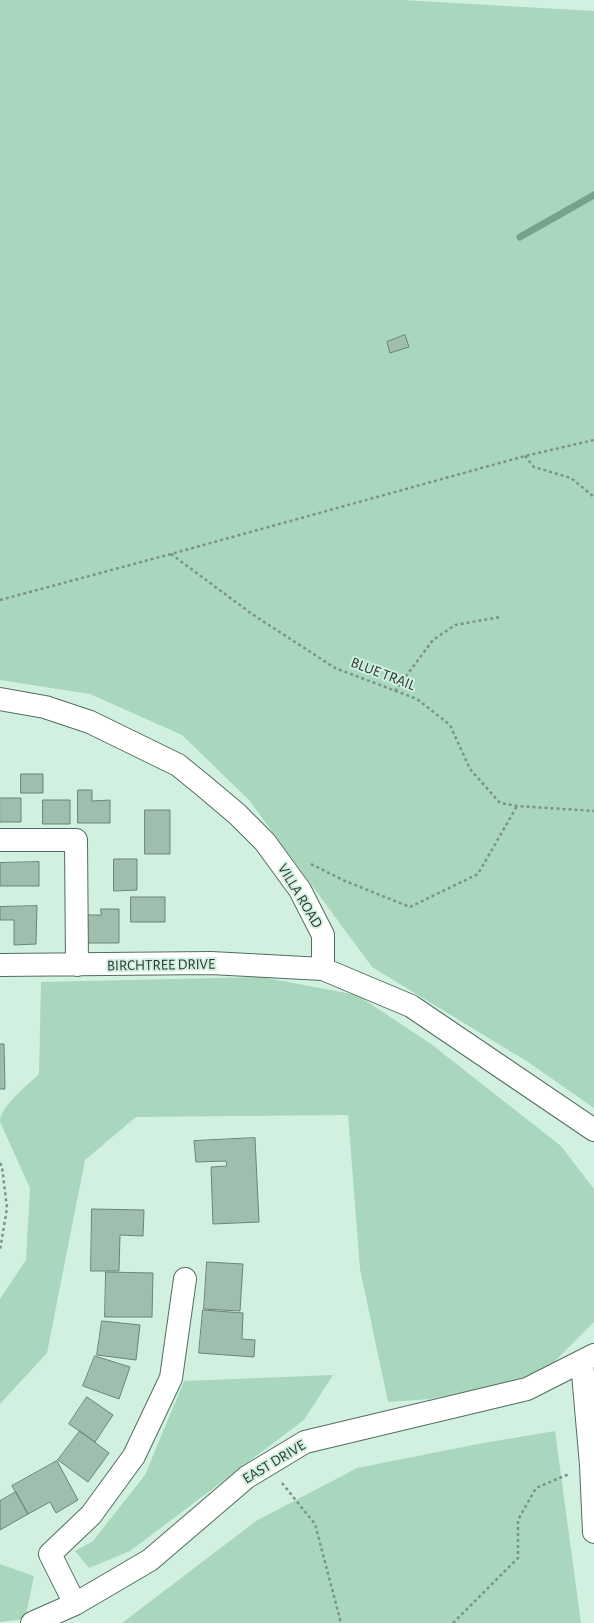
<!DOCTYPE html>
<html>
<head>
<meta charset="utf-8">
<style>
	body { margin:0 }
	canvas { display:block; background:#d1f0df }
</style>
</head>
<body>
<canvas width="594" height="1623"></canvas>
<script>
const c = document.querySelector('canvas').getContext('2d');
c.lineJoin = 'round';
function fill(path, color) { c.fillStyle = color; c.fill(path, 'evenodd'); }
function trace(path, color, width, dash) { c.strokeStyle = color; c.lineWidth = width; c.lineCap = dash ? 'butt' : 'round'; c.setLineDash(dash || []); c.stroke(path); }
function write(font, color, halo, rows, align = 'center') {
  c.font = font + ' "Alegreya Sans",sans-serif'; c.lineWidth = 4; c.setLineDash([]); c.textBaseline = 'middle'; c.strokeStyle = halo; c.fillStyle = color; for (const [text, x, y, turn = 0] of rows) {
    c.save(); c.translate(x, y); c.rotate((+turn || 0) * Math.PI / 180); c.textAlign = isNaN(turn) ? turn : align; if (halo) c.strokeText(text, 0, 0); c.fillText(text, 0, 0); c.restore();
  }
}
const green = new Path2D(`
	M0,0H402L594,11V1108L528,1062L372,967L249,800L182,735L90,694L0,680Z
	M261,977L357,995L431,1044L561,1146L594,1189V1322L545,1371L496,1385L430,1399L388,1402L360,1269L348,1115L136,1117L85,1160L47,1353L0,1404V1299L26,1260L30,1188L0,1122C0,1106 28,1085 39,1074L41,982Z
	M333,1375L304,1420L130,1551L89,1568L75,1551L93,1541L145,1475L184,1381Z
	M555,1431L581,1623H122L256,1521L357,1468L478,1444Z
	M0,1564L34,1576L25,1619L0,1622Z`);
const stream = new Path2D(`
	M520,237L594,195`);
const building = new Path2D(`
	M405,335L409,347L390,353L387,342Z
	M21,774H43V793H21Z
	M78,790H92V801L110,800V823H78Z
	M0,798H21V822H0Z
	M43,800H70V824H43Z
	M145,810H170V854H145Z
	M114,859H137V890L114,891Z
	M39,862V886H0V863Z
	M131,897H165V922H131Z
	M37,906L36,944L14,945V920H0V907Z
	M101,909H119V943H86V915H101Z
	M0,1044H4L5,1089H0Z
	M255,1138L259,1222L213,1224L211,1167L227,1166L226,1161L196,1162L194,1141Z
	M92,1209L144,1210L143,1236L120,1235L119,1271H91Z
	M207,1262L243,1264L240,1311L204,1309Z
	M106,1272L153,1273L152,1317H105Z
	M203,1310L243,1313L242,1339L255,1340L254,1357L199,1353Z
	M102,1321L140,1325L136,1360L97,1355Z
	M95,1356L130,1367L119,1399L83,1386Z
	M87,1397L113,1415L95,1442L69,1424Z
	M80,1431L109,1453L88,1482L58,1460Z
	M57,1461L78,1500L56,1513L50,1502L28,1514L12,1486Z
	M16,1492L28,1514L0,1530V1501Z`);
const path = new Path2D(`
	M525,456L534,467L571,478L594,497
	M171,554L252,614L335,668L417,699L450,725L470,769L500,803L517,806L594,811
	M0,600L171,554L525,456L594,440
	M395,691L433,640L455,625L500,617
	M311,864L345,881L410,907L478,874L517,806
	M0,1163L2,1167L7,1208L0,1250
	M282,1483L315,1524L341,1623
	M453,1623L518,1558V1520L536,1488L569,1474`);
const minor = new Path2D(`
	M0,699L45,707L90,722L178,765L205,787L237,814L265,842L300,890L323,935V969L411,1006L594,1130
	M0,840H76L77,965
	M0,965L211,963L323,969
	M582,1362L591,1465L594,1532
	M75,1604L50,1554L91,1515L134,1456L171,1378L185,1279
	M32,1623L75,1604L150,1560L247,1477L305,1442L527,1389L594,1355`);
const streetNames = [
	["BLUE TRAIL",383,674,21],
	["VILLA ROAD",300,896,59],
	["BIRCHTREE DRIVE",161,965,-1],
	["EAST DRIVE",274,1462,-31]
];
fill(green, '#a9d7be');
trace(stream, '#74a38a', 7);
fill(building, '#a0bead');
trace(building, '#698576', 1);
trace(minor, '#526e5f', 24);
trace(path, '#7d9387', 2.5, [3, 3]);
trace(minor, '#fff', 22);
write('15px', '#2d3a33', '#d1f0df', streetNames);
</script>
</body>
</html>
